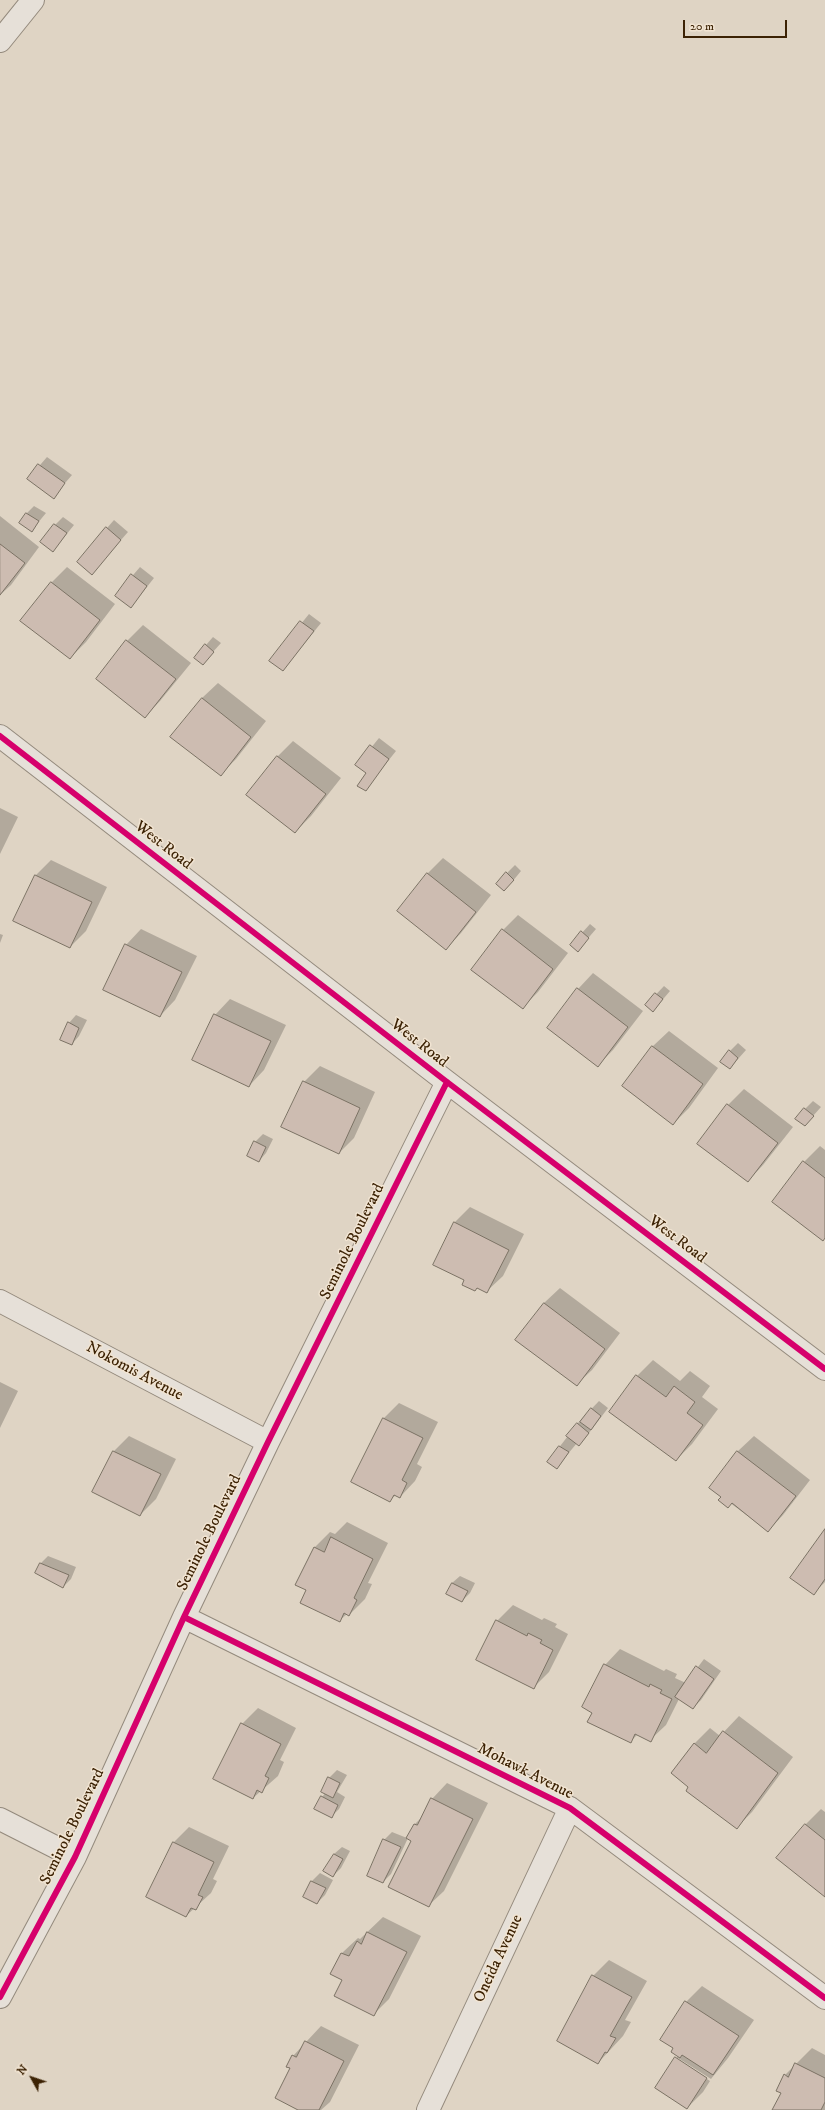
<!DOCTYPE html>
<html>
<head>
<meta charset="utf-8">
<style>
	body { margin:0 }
	#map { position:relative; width:825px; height:2110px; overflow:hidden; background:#dfd4c4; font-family:"IM FELL DW Pica",serif }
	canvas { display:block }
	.north { position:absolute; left:12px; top:2058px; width:40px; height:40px; -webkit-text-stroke:3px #f1e4d2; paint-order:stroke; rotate:310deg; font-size:11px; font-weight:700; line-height:16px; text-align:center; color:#3c2204 }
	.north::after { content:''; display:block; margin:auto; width:14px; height:18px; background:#3c2204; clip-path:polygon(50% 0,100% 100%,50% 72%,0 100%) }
	.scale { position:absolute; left:683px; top:20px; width:104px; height:18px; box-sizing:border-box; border:2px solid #3c2204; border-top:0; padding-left:5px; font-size:12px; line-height:14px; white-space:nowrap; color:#3c2204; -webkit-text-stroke:3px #f1e4d2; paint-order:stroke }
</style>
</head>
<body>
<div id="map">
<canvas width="825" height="2110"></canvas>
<div class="north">N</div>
<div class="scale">20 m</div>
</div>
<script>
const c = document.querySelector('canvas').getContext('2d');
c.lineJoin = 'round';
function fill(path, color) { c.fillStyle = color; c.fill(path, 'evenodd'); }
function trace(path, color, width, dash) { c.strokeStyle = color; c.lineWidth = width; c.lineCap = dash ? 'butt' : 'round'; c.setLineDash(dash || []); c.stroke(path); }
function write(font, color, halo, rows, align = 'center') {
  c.font = font + ' "IM FELL DW Pica",serif'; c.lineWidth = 3; c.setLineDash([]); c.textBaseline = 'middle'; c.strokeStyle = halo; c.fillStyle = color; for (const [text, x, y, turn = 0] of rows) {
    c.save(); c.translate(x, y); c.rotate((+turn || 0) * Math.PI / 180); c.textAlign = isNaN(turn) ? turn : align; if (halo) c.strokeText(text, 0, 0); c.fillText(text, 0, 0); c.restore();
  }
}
const shadow = new Path2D(`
	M47,457L72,475L53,497L28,479Z
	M34,506L46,513L32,530L27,513Z
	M0,516L39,547L11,585L0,595Z
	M63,517L74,525L53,551L55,525Z
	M114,520L128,532L99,565L107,528Z
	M67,567L115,604L86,642L70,658L52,582Z
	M140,567L154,578L131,607L116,595Z
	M309,614L321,623L283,670L271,661Z
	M143,625L191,663L160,701L145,717L97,679L127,641Z
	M213,637L221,643L203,663L206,645Z
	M218,683L266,721L236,759L220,775L202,698Z
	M379,738L396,751L365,790L368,773L357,765Z
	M293,741L341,778L311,816L295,832L247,795L278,756Z
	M0,808L18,817L0,854Z
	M443,858L491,895L461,933L446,949L427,874Z
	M51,860L107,887L86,931L70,947L36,875Z
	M515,865L521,871L512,882L507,873Z
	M518,915L568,953L538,992L523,1007L503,930Z
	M590,924L596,929L578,950L571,945Z
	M141,929L197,956L175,1000L160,1016L126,945Z
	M0,934L3,935L0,943Z
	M593,973L643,1011L613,1050L598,1065L578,989Z
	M664,986L670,991L653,1011L646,1005Z
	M230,999L286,1025L264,1070L249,1086L215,1015Z
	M76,1015L87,1020L79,1036L72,1044L69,1023Z
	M669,1031L718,1068L689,1108L673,1124L624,1086L653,1046Z
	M738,1043L746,1050L730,1068V1051Z
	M320,1066L375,1092L354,1138L339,1153L304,1082Z
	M744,1089L793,1127L763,1165L748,1181L728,1105Z
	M813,1101L821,1107L805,1125V1109Z
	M263,1134L273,1139L266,1153L259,1161L255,1142Z
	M820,1146L825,1150V1237L774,1202L804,1162Z
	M470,1207L524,1234L503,1276L487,1291L478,1287L475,1290L466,1280L454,1223Z
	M560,1288L620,1333L592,1370L576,1385L517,1340L544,1303Z
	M653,1360L680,1381L690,1371L710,1386L702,1397L718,1409L692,1444L676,1460L637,1376Z
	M0,1382L18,1391L0,1428Z
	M599,1401L608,1408L586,1437L579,1444L577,1443L557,1467L548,1462L577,1424Z
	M399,1403L438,1422L417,1464L422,1467L415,1481L400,1497L396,1495L390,1500L384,1418Z
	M129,1436L176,1459L156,1499L140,1515L114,1451Z
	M754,1436L810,1480L783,1515L768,1531L710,1488L738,1451Z
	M347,1522L388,1543L368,1583L372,1584L365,1599L349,1615L347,1614L339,1621L307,1590L296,1585L315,1547L330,1532L335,1534Z
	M825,1530V1582L814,1593Z
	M48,1556L76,1567L71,1579L63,1587L41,1563Z
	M460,1576L475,1583L470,1593L462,1601L452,1583Z
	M513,1605L542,1620L544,1618L557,1624L555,1627L568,1634L549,1672L534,1687L497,1621Z
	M620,1649L664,1671L666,1669L677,1674L675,1678L686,1683L704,1659L721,1671L701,1700L693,1708L679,1699L666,1725L650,1740L638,1734L630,1742L593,1712L605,1665Z
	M258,1708L296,1728L280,1760L284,1762L278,1776L253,1798L242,1724Z
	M739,1716L793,1757L752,1812L737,1827L690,1786L694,1744L710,1728L720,1736Z
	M337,1770L347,1775L337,1792L345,1797L339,1809L331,1817L315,1808L325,1793L329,1778Z
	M447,1783L488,1803L444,1891L428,1906L412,1840L408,1838L391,1874L383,1882L384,1840L392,1832L407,1838L415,1824L423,1816L432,1799Z
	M821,1809L825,1812V1896L805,1825Z
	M189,1827L229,1846L213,1879L217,1881L211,1893L186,1916L147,1897L174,1842Z
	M342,1847L350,1851L341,1868L333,1876L334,1854Z
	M320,1873L333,1880L325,1895L317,1903L304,1896L312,1881Z
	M383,1917L421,1936L389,1999L373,2015L343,1980L331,1974L342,1953L358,1938L360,1939Z
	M609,1960L647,1981L625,2020L631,2022L623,2036L598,2063L593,1976Z
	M702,1986L754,2020L728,2058L711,2079L678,2058V2060L710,2081L703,2092L687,2108L656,2088L678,2056L674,2048L661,2039L686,2002Z
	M321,2026L359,2045L330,2102L321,2110H300L291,2068L293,2056Z
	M812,2048L825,2055V2110H773L782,2093L785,2075Z`);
const building = new Path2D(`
	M38,464L65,483L54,499L27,479Z
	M26,513L39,521L32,532L19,523Z
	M54,524L67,533L53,552L40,542Z
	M106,527L121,540L92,575L77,562Z
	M0,544L25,563L0,595Z
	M131,574L147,586L131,608L115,596Z
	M51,582L100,620L70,659L20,621Z
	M300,621L314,631L283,671L269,661Z
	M126,640L176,679L145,718L96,679Z
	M205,644L214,652L203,665L194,658Z
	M202,698L251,737L221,776L170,737Z
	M370,745L389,759L366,791L357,786L366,773L355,765Z
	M277,756L326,794L295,833L246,795Z
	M506,872L514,880L504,891L496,884Z
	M427,873L476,912L446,950L397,911Z
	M35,875L92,902L70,948L13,921Z
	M502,929L553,969L523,1009L471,970Z
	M581,931L589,938L578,952L570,945Z
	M125,944L182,972L160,1017L103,990Z
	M577,988L628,1027L598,1067L547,1028Z
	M655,993L663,999L653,1012L645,1005Z
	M214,1014L271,1041L249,1087L192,1060Z
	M68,1022L79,1028L72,1045L60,1040Z
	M652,1046L703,1084L673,1125L622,1086Z
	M729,1050L738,1058L730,1069L720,1062Z
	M303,1081L360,1108L339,1154L281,1127Z
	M727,1104L778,1143L748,1182L697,1144Z
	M804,1108L814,1116L805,1126L795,1119Z
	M254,1141L266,1147L259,1162L247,1156Z
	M803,1161L825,1178V1238L823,1241L772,1202Z
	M454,1222L509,1250L487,1293L477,1288L475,1291L462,1285L464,1280L433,1265Z
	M544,1303L605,1349L577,1386L515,1340Z
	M636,1375L666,1397L674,1386L695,1402L687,1413L703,1425L676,1461L609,1412Z
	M591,1408L601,1416L591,1430L580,1422Z
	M383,1418L423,1438L402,1480L407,1483L400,1498L394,1495L390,1502L351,1482Z
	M577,1423L589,1433L579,1446L566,1436Z
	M559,1446L569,1452L557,1469L547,1462Z
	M113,1451L161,1474L140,1516L92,1492Z
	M737,1451L796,1496L768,1532L732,1503L728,1508L718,1500L721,1497L709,1488Z
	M825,1529V1579L814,1595L790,1578Z
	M331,1537L373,1559L354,1598L357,1600L349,1616L344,1613L340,1622L300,1603L306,1590L295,1585L314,1547L324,1552Z
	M40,1563L69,1575L63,1588L35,1573Z
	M452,1583L468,1591L462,1602L446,1594Z
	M496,1620L527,1636L528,1633L542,1640L540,1643L553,1650L534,1689L476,1660Z
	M604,1664L649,1687L650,1684L662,1690L660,1693L672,1699L651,1742L635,1734L631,1743L587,1722L592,1713L582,1707Z
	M696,1666L714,1679L693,1709L675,1697Z
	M241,1723L281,1744L265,1776L269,1778L262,1793L257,1790L253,1799L213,1779Z
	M723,1731L778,1773L737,1829L686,1791L688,1787L671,1773L694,1743L706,1753Z
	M328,1777L340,1783L333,1798L321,1792Z
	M321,1796L338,1805L332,1818L314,1809Z
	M431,1798L473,1819L429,1907L388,1887L411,1841L406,1838L414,1824L417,1825Z
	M805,1824L825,1840V1897L776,1858Z
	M383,1839L401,1847L383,1883L367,1876Z
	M173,1842L214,1862L198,1895L203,1897L196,1910L191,1908L186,1917L146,1897Z
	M334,1854L343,1859L333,1877L323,1871Z
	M311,1881L326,1888L317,1904L303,1897Z
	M367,1932L407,1952L374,2016L334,1996L342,1980L330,1974L341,1953L349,1956L357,1941L361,1944Z
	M592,1975L632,1997L610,2036L616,2038L607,2053L605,2052L598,2064L557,2041Z
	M685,2001L739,2036L713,2075L682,2055L680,2058L671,2052L673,2048L660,2040Z
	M305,2041L344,2061L319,2110H298L275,2098L290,2068L286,2067L292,2055L296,2057Z
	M675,2057L707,2078L687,2109L655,2088Z
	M795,2063L825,2078V2102L821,2110H772L781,2093L776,2091L784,2074L788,2077Z`);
const minor = new Path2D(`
	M0,41L33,0
	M0,736L447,1082L825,1369
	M0,1301L268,1442
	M184,1617L570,1808L825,1998
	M0,1819L75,1857
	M0,1997L75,1857L184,1617L268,1442L447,1082
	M428,2110L570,1808`);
const cycleway = new Path2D(`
	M0,736L447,1082L825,1369
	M184,1617L570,1808L825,1998
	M0,1997L75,1857L184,1617L268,1442L447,1082`);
const streetNames = [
	["West Road",163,846,38],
	["West Road",419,1044,38],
	["West Road",677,1240,37],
	["Seminole Boulevard",353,1242,-64],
	["Nokomis Avenue",134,1372,28],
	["Seminole Boulevard",210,1533,-64],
	["Mohawk Avenue",525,1772,27],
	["Seminole Boulevard",73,1827,-64],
	["Oneida Avenue",499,1959,-65]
];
fill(shadow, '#0003');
fill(building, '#cdbcb1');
trace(building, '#7b7264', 1);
trace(minor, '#948a7d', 24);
trace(minor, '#e6e0d8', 22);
trace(cycleway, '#d6006c', 6);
write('16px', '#3c2204', '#f1e4d2', streetNames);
</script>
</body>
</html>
